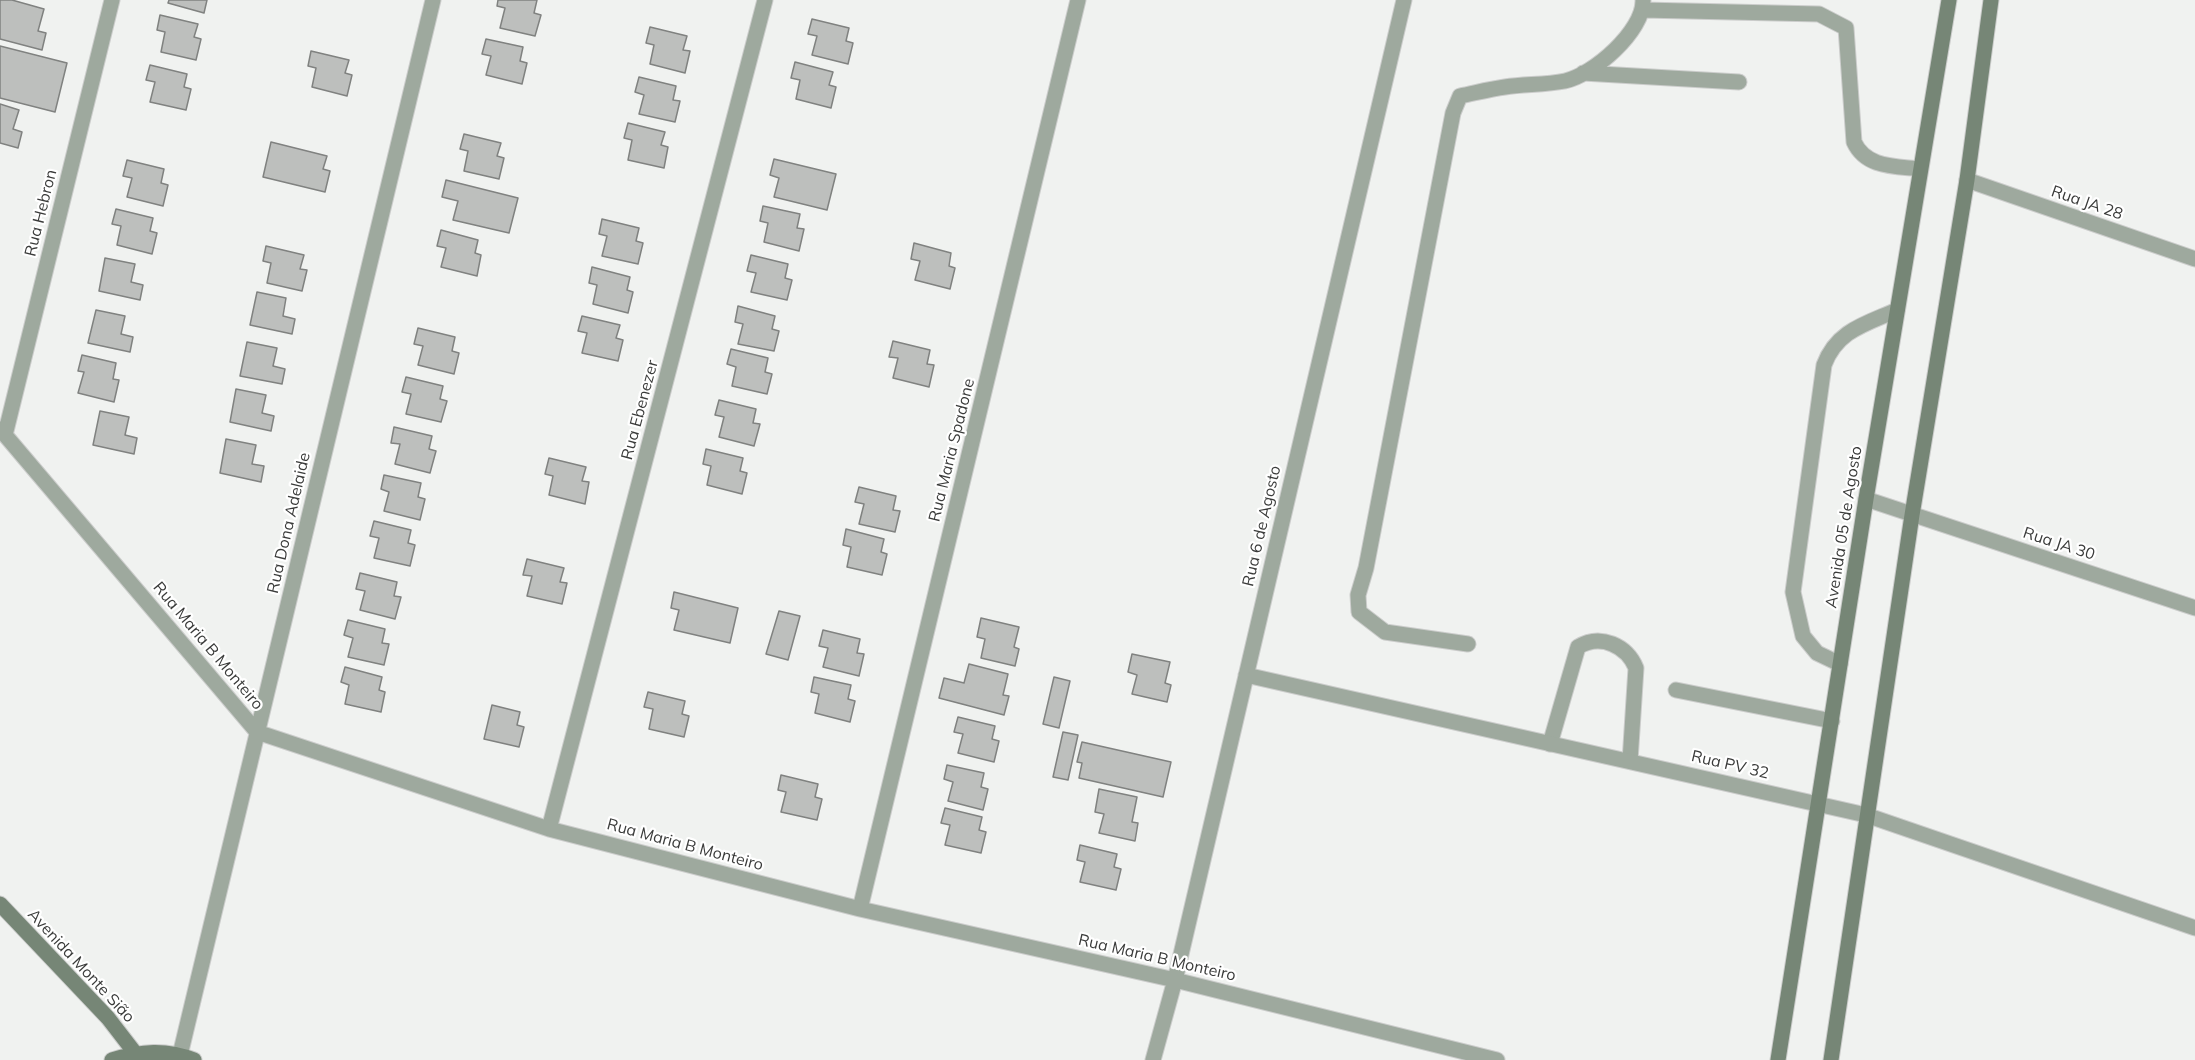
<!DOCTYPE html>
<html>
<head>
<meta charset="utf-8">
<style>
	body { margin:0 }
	canvas { display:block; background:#f0f2f0 }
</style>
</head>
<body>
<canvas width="2195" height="1060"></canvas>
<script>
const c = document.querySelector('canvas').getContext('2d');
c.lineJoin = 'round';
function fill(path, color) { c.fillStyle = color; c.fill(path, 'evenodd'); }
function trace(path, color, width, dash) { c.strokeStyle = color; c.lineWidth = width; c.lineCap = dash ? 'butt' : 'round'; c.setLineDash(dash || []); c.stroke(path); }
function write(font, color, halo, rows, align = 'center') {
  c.font = font + ' Mulish,sans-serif'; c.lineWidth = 4.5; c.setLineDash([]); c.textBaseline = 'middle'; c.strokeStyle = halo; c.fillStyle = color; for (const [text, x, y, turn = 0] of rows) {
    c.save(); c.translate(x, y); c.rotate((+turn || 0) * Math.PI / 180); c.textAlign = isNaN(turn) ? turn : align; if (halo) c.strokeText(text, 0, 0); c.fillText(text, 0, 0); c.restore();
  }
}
const building = new Path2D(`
	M0,0H12L44,9L38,31L46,33L42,50L0,39Z
	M169,0H207L204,13L168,3Z
	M498,0H537L534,13L541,15L535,36L500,28L505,8L497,6Z
	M160,15L198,24L194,37L201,39L196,60L161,52L165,32L157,30Z
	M812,19L849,28L846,41L853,43L848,64L812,55L817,36L808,34Z
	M650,27L687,36L683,50L690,51L685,73L650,64L654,45L646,43Z
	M486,39L523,47L520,61L527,63L522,84L486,75L491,56L482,54Z
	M0,46L67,63L55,112L0,98Z
	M311,51L349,60L345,73L352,75L347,96L312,87L316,68L308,66Z
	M795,62L833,72L829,85L836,87L831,108L796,99L800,80L791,78Z
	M150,65L187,74L184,87L191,89L186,110L150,102L155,82L146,80Z
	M639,77L676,86L673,100L680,101L675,122L639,114L644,95L635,92Z
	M0,104L19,110L13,129L22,132L18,148L0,143Z
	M628,123L665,132L661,145L668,147L664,168L628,160L632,140L624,138Z
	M464,134L501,143L497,156L504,158L499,179L464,171L468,151L460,149Z
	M271,142L327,156L323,169L330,171L325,192L263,177Z
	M774,159L836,174L827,210L774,197L779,178L770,175Z
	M127,160L164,169L161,183L168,185L163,206L127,197L132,178L123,176Z
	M446,180L518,198L509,233L453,220L458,201L442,197Z
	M763,206L800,214L797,228L804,229L799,251L764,242L768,223L760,221Z
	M116,209L153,218L150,231L157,233L152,254L117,245L121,226L112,224Z
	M602,219L639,228L636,241L643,243L638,264L602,256L607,236L599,234Z
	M441,230L478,240L475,253L481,255L477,276L441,267L446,248L437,246Z
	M914,243L951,253L949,266L955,268L950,289L915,280L920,261L911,259Z
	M266,246L304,255L300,269L307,270L302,291L267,283L271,263L263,261Z
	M751,255L788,264L785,278L792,280L787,300L751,292L756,273L747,271Z
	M105,258L135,264L131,282L143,285L140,300L99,291Z
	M592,267L630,277L627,290L633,292L628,313L593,304L597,285L589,283Z
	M257,292L286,298L283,316L295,319L292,334L250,325Z
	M738,306L775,316L772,329L779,331L774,351L738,344L743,324L735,322Z
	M96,310L125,316L121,334L133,337L130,352L88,343Z
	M582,316L620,325L616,338L623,340L618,361L582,353L587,333L578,331Z
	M418,328L455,337L452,351L459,353L454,374L418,365L423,346L414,344Z
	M893,341L930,350L927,364L934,365L929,387L893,378L898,358L889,357Z
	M247,342L277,348L273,366L285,369L282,384L240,376Z
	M731,349L768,358L765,372L772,374L767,394L732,386L736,367L727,364Z
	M82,355L116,363L113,379L119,380L114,402L78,393L84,372L78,371Z
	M406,377L443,386L440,399L447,401L441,422L406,414L411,394L402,392Z
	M236,389L266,395L262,413L274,416L271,431L230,422Z
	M719,400L756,409L753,423L760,424L754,446L719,437L724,417L715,415Z
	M100,411L129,417L125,435L137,438L134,454L93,445Z
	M394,427L432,436L429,449L436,451L430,473L395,464L400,444L391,443Z
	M226,439L256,445L252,464L264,466L261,482L220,473Z
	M706,449L743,458L740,471L747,473L742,494L707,485L711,466L703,464Z
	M549,458L586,467L582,481L589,482L585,504L549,495L553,476L545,474Z
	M384,475L421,483L418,497L425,499L420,520L384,511L389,492L381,489Z
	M859,487L896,496L893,510L900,511L895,532L859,524L864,504L855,502Z
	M374,521L411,530L408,543L415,545L410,566L374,558L379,538L370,536Z
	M846,529L884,539L881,552L887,554L882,575L847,567L851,547L843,545Z
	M527,559L564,568L560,582L567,583L562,604L527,596L532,576L523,575Z
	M360,573L397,582L394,596L401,597L395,619L360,610L365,591L356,589Z
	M674,592L738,608L730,643L674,630L679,610L671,608Z
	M779,611L800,616L788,660L766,654Z
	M981,618L1019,627L1014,647L1019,649L1015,666L981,658L985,639L977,637Z
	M348,620L385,629L382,643L389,644L384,665L348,657L353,638L344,635Z
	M823,630L860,639L857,653L864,654L859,676L823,667L828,648L819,646Z
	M1132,654L1170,662L1165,683L1171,685L1167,702L1132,694L1137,675L1128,672Z
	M969,664L1008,674L1003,695L1009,696L1004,715L939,698L944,678L964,683Z
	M345,667L382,677L379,690L385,692L381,712L345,704L349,685L341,682Z
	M814,677L851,685L848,699L855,701L850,722L815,713L819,694L811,692Z
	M1054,677L1070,681L1059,728L1043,724Z
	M648,692L685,701L682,714L689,716L684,737L649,729L653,709L644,707Z
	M492,705L520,712L517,725L524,727L519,747L484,739Z
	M958,717L995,726L992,739L999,741L994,762L958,753L963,734L954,732Z
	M1063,732L1078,735L1068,780L1053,777Z
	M1082,742L1171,762L1163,797L1079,778L1082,763L1077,762Z
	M947,765L984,773L981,787L988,789L983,810L948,801L953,782L944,779Z
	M781,775L818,784L815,797L822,799L817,820L781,812L786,792L778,790Z
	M1099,789L1137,797L1132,822L1138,823L1135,841L1099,833L1104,814L1095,812Z
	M945,808L982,817L979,830L986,832L981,853L945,845L950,825L941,823Z
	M1080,845L1117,854L1114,867L1121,869L1116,890L1080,882L1085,862L1077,860Z`);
const lane = new Path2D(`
	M1643,10L1819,14L1846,28L1854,142C1866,168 1895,166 1920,169
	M1583,73L1739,82
	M1468,644L1385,632L1359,612L1358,595L1366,568L1453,113L1460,96C1475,93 1490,89 1505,87C1525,84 1545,85 1565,81C1593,75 1644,31 1643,0
	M1840,664L1817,653L1803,636L1793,592L1824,365C1837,330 1866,324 1897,310
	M1676,690L1832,721
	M1550,744L1578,647C1601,633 1627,646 1636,668L1630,761`);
const street = new Path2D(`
	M1967,180L2195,259
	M0,429L257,732L549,829L860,909L1175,980L1497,1060
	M5,435L112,0
	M1866,499L2195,608
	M1246,675L1866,815L2195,928
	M549,829L765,0
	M860,909L1078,0
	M180,1055L433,0
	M1153,1060L1175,980L1404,0`);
const secondary = new Path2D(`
	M0,904L108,1018L135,1053
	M112,1060C141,1051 166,1049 194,1060
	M1778,1060L1866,499L1949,0
	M1831,1060L1912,515L1967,180L1991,0`);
const streetNames = [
	["Rua JA 28",2087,203,19],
	["Rua Hebron",41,213,-76],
	["Rua Ebenezer",640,410,-75],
	["Rua Maria Spadone",952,450,-76],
	["Rua Dona Adelaide",289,523,-77],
	["Rua 6 de Agosto",1262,526,-77],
	["Avenida 05 de Agosto",1844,527,-81],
	["Rua JA 30",2059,544,18],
	["Rua Maria B Monteiro",208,646,50],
	["Rua PV 32",1730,765,13],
	["Rua Maria B Monteiro",685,845,15],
	["Rua Maria B Monteiro",1157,958,13],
	["Avenida Monte Sião",81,966,47]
];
fill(building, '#bdbfbd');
trace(building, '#808280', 1.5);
trace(lane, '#cccdcc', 17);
trace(street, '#cccdcc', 17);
trace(secondary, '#cccdcc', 17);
trace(lane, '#9ea99e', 15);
trace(street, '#9ea99e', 15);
trace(secondary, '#768676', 15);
write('16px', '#3a3b3a', '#fff', streetNames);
</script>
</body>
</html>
